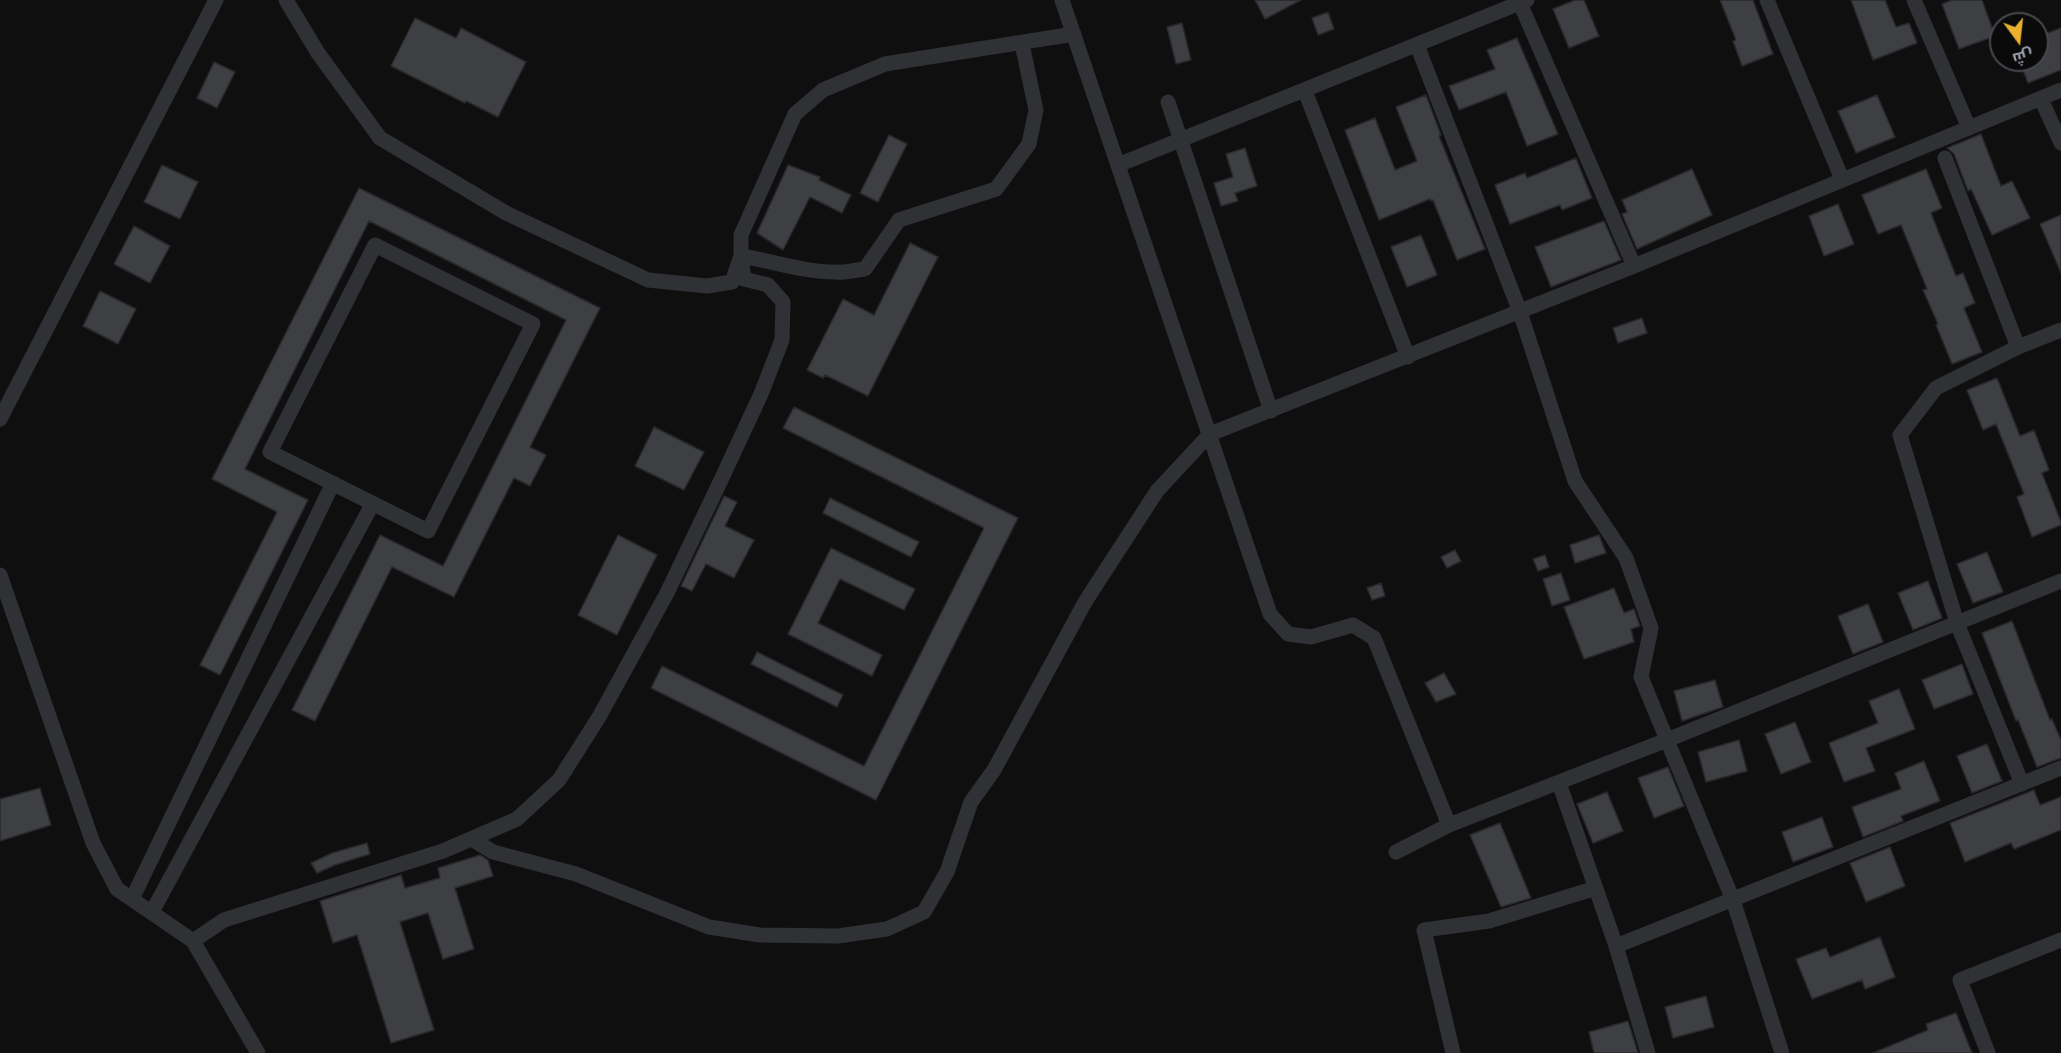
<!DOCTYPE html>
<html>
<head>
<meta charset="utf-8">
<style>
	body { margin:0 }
	#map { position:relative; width:2061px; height:1053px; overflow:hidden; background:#0f0f10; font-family:"IBM Plex Sans",Cairo,sans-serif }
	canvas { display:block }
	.north { position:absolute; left:1989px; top:12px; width:60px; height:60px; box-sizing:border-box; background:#0a0a0b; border:2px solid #46484d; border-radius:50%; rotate:165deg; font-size:16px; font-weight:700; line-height:24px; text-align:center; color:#a0a5b1 }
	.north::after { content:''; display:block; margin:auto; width:21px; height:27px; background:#e9b12e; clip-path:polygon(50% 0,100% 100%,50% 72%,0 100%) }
</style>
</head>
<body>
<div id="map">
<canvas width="2061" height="1053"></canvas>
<div class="north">ش</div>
</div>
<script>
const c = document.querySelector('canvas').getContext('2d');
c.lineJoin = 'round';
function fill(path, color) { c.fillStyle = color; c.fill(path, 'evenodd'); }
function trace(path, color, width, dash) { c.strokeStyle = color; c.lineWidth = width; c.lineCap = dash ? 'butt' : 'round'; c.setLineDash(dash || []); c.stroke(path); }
const building = new Path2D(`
	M1255,0H1301L1265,19Z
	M1575,0H1584L1599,36L1569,48L1553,9Z
	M1720,0H1753L1773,54L1742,66L1733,41L1736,40Z
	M1851,0H1885L1896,27L1909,23L1917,43L1873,60Z
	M1952,0H1982L1995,36L1959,49L1942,4Z
	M1328,12L1334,29L1318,35L1312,18Z
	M415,18L456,38L461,28L526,62L498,117L466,101L465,103L391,66Z
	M1182,23L1191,60L1176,64L1167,27Z
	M2061,28V70L2028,83L2019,60H2037V37Z
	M1517,38L1558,134L1527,146L1506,92L1459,110L1449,86L1495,69L1487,50Z
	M214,62L235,72L217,108L197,98Z
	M1426,95L1441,135L1439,136L1485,249L1457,260L1433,200L1431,201L1430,199L1379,220L1345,130L1375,118L1395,170L1417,161L1396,107Z
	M1877,95L1895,137L1856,153L1838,111Z
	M1981,134L2001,186L2012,181L2030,218L1992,235L1971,189L1968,191L1954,154L1947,148Z
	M889,135L907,144L878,202L860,193Z
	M1245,148L1257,186L1235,193L1238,201L1221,206L1214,183L1233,177L1226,154Z
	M1576,158L1592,198L1562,210L1560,205L1510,224L1495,185L1525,173L1527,178Z
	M162,165L198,182L180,219L144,202Z
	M788,165L820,177L819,180L851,195L842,213L810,197L783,250L757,233Z
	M1692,169L1712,215L1637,249L1622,214L1627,212L1622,200Z
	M1926,169L1942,208L1931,213L1956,276L1963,273L1975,303L1964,308L1982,352L1952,364L1936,325L1938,324L1923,290L1927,289L1901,225L1878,234L1862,195Z
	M359,188L600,308L530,447L546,455L530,486L514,478L454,597L392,567L315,721L292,710L380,535L443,566L566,320L369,221L245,469L308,500L220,675L200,665L277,512L212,479Z
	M1838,204L1854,244L1824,256L1809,216Z
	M2061,215V273L2040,224Z
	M1604,221L1621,260L1551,287L1535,247Z
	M134,226L170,246L150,283L114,264Z
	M1421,235L1437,275L1407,287L1391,247Z
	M910,243L938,257L868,396L825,375L823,378L807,370L843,299L874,315Z
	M100,291L136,309L118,344L83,326Z
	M1642,318L1647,333L1618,343L1613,328Z
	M1997,378L2020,436L2034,430L2049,470L2042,473L2061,522V525L2032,537L2017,497L2024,494L1996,424L1983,430L1967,390Z
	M794,407L1018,518L876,800L651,688L662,666L864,766L984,528L783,428Z
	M654,427L704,452L684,490L635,466Z
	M724,496L737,502L725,526L754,540L734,578L706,564L692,591L681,586Z
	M830,498L919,542L911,557L823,513Z
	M618,535L657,555L617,635L578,615Z
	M1599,535L1606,553L1575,563L1570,545Z
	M831,548L915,589L904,610L840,579L818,623L882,655L872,676L788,634Z
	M1455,550L1461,561L1447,568L1441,557Z
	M1987,552L2003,592L1973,603L1957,564Z
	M1545,555L1549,567L1538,571L1533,559Z
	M1561,573L1570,600L1552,606L1543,579Z
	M1928,581L1942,618L1913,630L1898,593Z
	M1381,583L1385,596L1372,600L1367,588Z
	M1614,588L1624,613L1634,609L1640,626L1631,629L1634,642L1584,659L1564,607Z
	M1868,604L1883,642L1853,654L1838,616Z
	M2012,621L2050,720L2052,719L2061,740V758L2037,767L2018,720L2016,721L1982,633Z
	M757,652L843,695L837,707L751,664Z
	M1962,664L1973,694L1934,709L1922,680Z
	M1444,673L1456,694L1436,702L1425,683Z
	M1715,680L1723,707L1682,721L1674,691Z
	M1899,689L1915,729L1866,748L1875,771L1844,782L1829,743L1878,723L1869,701Z
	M1795,722L1811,762L1781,774L1765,734Z
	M1739,740L1747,771L1706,782L1698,752Z
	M1987,744L2002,781L1972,793L1957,756Z
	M1924,761L1940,801L1901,816L1903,821L1863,837L1852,807L1901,789L1895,773Z
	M1668,767L1684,806L1654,818L1638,778Z
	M40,788L51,825L0,841V799Z
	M2034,790L2040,805L2061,797V830L2014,849L2011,843L1965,862L1950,823Z
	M1607,792L1623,831L1593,843L1577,804Z
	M1822,817L1833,847L1793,862L1782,832Z
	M1500,823L1531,898L1501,907L1470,835Z
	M367,843L370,854L335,865L317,873L311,863L332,853Z
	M1890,847L1905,886L1866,902L1850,863Z
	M480,855L488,860L493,876L455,888L474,949L443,959L428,913L400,922L434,1030L391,1043L357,935L333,943L320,901L401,875L405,888L440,878L438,868Z
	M1880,937L1895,977L1865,989L1862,980L1812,999L1796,959L1826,948L1830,957Z
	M1706,996L1714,1027L1673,1038L1665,1007Z
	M1956,1013L1972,1053H1873L1928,1030L1926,1024Z
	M1628,1021L1638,1053H1594L1589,1032Z`);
const minor = new Path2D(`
	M286,0L318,53L380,138L506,213L648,280L707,286L732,282L741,256C772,261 804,272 836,272C845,273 855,270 865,269L899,220L996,189L1029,144L1036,110L1022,44
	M1062,0L1270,614L1288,634L1311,637L1353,625L1374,638L1449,825
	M1767,0L1842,179
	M1914,0L1969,128
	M1520,3L1634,266
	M1417,45L1520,312L1575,481L1626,558L1651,628L1641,677L1733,900L1782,1053
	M1305,91L1408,357
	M2041,99L2061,143
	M1168,102L1271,411
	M1945,158L2018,347
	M1118,165L1527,0
	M375,245L533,324L428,531L270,452Z
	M0,419L216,0
	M0,575L93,843L117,889L193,941L224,920L443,851L517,819L559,780L599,717L667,593L721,480L761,394L782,340L783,302L768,285L744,279L741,256V235L795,114L823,90L885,64L1074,34
	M1559,783L1616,946L1648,1053
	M2022,784L1957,623L1900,435L1936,388L2018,347L2061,330
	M472,839L493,852L576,874L709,927L760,935L838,936L887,929L924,912L947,872L971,802L994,770L1085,602L1157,491L1210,434L1634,266L2061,90
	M1396,852L1449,825L1667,740L2061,581
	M132,899L333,483
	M152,912L373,503
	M193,941L258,1053
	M1616,946L2061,768
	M1453,1053L1424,930L1489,921L1596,888
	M1988,1053L1960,980L2061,940`);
fill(building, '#3e3f43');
trace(building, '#29292c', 1.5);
trace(minor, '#303135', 15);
</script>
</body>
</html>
